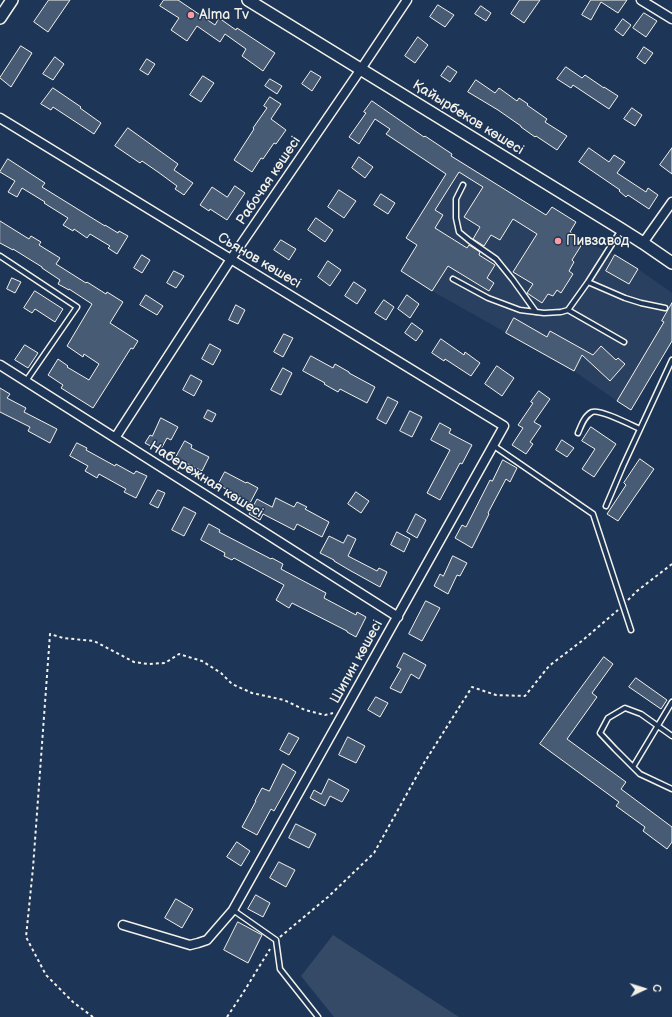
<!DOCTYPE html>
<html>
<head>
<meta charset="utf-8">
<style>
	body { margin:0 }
	#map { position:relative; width:672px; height:1017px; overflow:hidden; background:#1d3557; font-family:"Balsamiq Sans",sans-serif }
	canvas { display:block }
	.north { position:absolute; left:624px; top:969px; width:40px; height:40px; -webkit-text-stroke:3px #1d3557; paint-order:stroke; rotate:86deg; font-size:11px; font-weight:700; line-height:16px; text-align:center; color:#f4f1e8 }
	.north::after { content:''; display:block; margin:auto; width:14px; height:18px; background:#f4f1e8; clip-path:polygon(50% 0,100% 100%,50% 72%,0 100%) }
</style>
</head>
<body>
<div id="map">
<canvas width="672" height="1017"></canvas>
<div class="north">С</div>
</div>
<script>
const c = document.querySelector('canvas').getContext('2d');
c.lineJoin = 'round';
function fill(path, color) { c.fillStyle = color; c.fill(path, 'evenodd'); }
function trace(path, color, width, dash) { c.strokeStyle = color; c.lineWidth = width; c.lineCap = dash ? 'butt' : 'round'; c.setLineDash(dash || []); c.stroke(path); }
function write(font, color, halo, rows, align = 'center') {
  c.font = font + ' "Balsamiq Sans",sans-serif'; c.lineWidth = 3; c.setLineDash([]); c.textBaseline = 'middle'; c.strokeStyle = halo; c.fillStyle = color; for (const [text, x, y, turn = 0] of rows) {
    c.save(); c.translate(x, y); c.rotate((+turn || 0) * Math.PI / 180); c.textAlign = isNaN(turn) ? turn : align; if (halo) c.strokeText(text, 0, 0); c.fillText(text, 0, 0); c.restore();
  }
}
const built = new Path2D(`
	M456,158L546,215L552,207L576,222L571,232L584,241L615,255L638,269L672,293V341L631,410L617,401L574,371L432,291L401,271L417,245L406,238Z`);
const green = new Path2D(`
	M333,935L459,1017H334L301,976Z`);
const building = new Path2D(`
	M49,0H70L48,32L34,22Z
	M164,0H178L215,25L219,18L236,30L237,28L275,53L263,71L242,56L246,49L225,34L220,42L197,26L187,41L171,30L179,18L160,6Z
	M520,0H540L524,23L511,14Z
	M591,0H627L618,13L601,2L591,20L582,15Z
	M438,5L454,15L445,27L430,17Z
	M481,6L491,13L486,21L475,14Z
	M644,13L657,21L646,37L633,28Z
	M623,19L631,25L623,36L615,30Z
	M418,37L428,45L415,63L405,56Z
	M21,46L32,53L11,87L0,78Z
	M644,47L653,53L645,64L637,58Z
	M55,57L64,64L53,80L43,74Z
	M147,59L155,64L148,75L140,70Z
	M448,66L457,72L450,82L441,76Z
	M566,67L582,78L585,75L604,88V87L618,96L609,109L573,85L571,88L557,79Z
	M311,71L321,77L312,91L302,84Z
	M203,76L214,83L201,102L190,95Z
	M270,79L282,86L277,94L265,86Z
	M476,80L495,93L499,88L517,101L519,98L528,104L527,105L547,119L545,122L567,136L557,150L536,136L535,137L521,127V126L498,110L468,92Z
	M53,88L81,107L80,108L101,123L94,134L53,107L51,110L41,104Z
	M270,97L281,104L271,119L286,130L276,144L274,143L263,159L261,158L252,172L234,160L254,129L253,128L267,108L264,106Z
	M372,101L424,137L425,136L452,154L451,156L546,215L552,207L576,222L570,232L584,241L572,260L574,262L569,271L573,274L561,293L557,290L553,296L548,294L542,303L527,293L533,284L513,272L537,234L513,219L500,240L491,235L484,246L473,239L480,227L464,217L483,187L459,172L435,210L443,215L435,228L467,248L469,245L480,252L479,255L495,265L487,278L494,283L489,291L448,266L432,291L401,271L417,245L406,238L446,174L386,134L390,129L375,119L359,144L349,137L366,113L364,112Z
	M632,108L642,115L635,126L624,119Z
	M128,128L178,164L174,170L193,183L184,195L175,189L177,186L158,172L142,161L140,163L115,146Z
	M589,148L609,162L614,155L625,162L617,173L646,192L648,188L658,195L649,209L628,195L626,197L619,191L620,190L579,162Z
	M672,148V174L660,165Z
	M359,157L373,167L365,178L352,168Z
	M8,159L45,183L42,187L105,226V225L118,233L119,231L128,236L117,254L108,248L110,246L90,234L87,238L74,229L73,231L63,225L68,218L44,203L45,202L22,188L17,197L8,192L15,181L0,172Z
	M235,186L245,193L227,220L210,209L209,211L200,205L212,187L227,197Z
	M339,190L356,201L344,218L328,207Z
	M381,194L395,203L388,214L374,205Z
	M316,218L333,230L325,242L308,230Z
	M0,221L29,239L31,236L41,242L39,245L60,258L56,264L86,283L87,282L106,294L107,292L123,302L110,323L138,341L133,349L131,348L93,408L61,388L63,385L48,375L58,359L68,366L67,367L89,380L99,364L84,354L83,357L67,346L92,304L69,289V290L58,284L60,280L42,268V267L13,249V250L0,243Z
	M281,240L296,249L289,260L274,250Z
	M142,255L150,260L142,273L134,268Z
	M615,255L638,269L629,284L606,271Z
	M328,261L341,270L330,286L318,277Z
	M174,271L184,276L176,288L167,283Z
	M12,278L21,282L15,293L7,289Z
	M354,282L366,290L357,304L345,296Z
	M35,291L63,309L55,322L35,309L32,313L24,308Z
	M146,295L163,306L157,315L140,305Z
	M407,295L419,304L410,318L398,309Z
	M384,300L394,307L386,320L375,313Z
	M672,303V341L631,410L617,401L664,322L662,321Z
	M236,305L245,310L238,324L229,320Z
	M514,318L547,337L550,331L593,355L601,346L616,360L618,358L625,364L610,381L582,355L574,371L506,333Z
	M412,323L423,331L416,341L405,333Z
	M284,334L293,338L283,357L274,352Z
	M441,339L464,355L465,352L480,363L471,376L445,359L444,361L432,353Z
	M210,344L221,350L213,365L202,359Z
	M25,345L38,353L28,368L15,360Z
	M311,356L333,368L335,364L349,372V373L375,387L367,403L340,389L338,392L324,384L325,383L303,371Z
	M497,366L514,378L502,396L485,384Z
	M283,368L292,373L281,395L271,390Z
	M191,375L202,381L194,396L183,390Z
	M0,388L10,394L7,398L26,408L24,412L57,429L50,443L28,431L30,427L0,412Z
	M539,391L550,399L534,422L541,426L530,442L533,444L526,454L512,445L523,428L518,425L533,403L531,402Z
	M388,397L398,402L386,424L377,419Z
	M208,410L216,414L212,422L204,418Z
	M410,411L422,417L412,437L400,431Z
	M161,418L178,427L171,440L167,438L160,451L145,443L150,435L152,436Z
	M440,423L451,429L449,433L472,445L462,464L460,463L440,500L427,493L450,450L431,440Z
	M591,427L616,444L594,477L582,469L595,449L582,441Z
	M562,440L574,448L567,457L556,450Z
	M185,441L192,445L191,448L209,457L202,471L184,462L183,463L175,459Z
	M77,443L87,448L86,450L115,466L116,464L134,474L136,471L147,476L136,498L124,492L126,489L99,474L97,478L85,471L88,466L70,456Z
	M640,459L654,469L618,521L607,514L626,485L624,483Z
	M503,460L517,468L510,482L506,479L488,513L489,514L472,548L455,538L462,525L466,527L490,480L492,481Z
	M225,472L246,483L247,482L258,488L250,503L239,497L240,496L218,485Z
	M158,490L165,493L158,508L150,504Z
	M356,492L369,501L361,513L348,504Z
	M276,498L294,507L297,502L307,507L305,509L329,522L322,537L297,524L294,530L263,514L260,520L249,514L257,499L272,507Z
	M184,507L196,513L184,536L172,530Z
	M416,514L426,520L417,538L407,532Z
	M209,524L220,530L219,532L271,559L272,558L283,564L281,569L326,593L324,598L356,615L357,612L366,617L356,637L347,632V631L292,603L289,608L276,600L284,585L234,558L232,560L224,556L225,553L201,540Z
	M397,532L410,539L404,552L391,545Z
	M348,535L356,539L348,556L377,571L379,568L387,572L380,587L351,571L334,561V560L320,553L329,536L343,543Z
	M453,556L467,563L460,576L457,575L448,594L434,586L440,574L443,576Z
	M426,601L440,608L422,641L409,634Z
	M404,653L426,665L419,679L411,674L401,693L390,688L401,669L397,667Z
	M604,657L613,664L592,693L597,697L567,739L626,782L621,789L672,827V842L667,849L643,831L645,827L616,806L619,802L540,744Z
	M636,678L667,700L661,709L629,687Z
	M376,697L388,703L380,717L368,710Z
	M289,733L299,738L289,755L280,750Z
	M348,737L365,746L356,763L339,755Z
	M283,764L296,772L274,811L271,809L257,835L242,827L256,801H255L262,788L269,791Z
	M329,779L349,790L342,802L330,796L325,806L310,798L314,790L321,794Z
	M296,824L316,834L309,848L289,838Z
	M237,842L250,851L241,866L227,857Z
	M279,862L295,870L286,887L270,878Z
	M256,895L270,903L263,917L248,909Z
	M176,899L193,909L182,928L165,918Z
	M238,922L262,935L248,963L224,950Z`);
const path = new Path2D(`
	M628,600L637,591L672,564
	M280,937L328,897L374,853L424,763L472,687L496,695L525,696L549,666L583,640L618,610
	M93,1017L73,1002L46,975L26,937L33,868L50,634L63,638L94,641L134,662L148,664L165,663L179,654L202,661L221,673L232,684L252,693L284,700L305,710L325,715L333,713
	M227,1017L243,993L270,949`);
const lane = new Path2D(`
	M463,185L456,199V218L459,232L470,241L496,259L513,280L536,312
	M0,256L77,307L26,381
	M453,279L488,298L520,310L544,313L561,312L568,310L588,282L621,230
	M588,282L625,298L641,303L665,308
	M568,310L624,342
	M578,433C581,426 584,416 592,412C600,409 631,425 640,429
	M494,446L593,514L631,630
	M606,506L623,466L672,360
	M672,736L641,714L625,708L608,718L600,733L615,749L640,774L672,789
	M633,767L672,702
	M233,910L276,940L280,969L318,1017`);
const street = new Path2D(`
	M641,0L672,19
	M0,118L504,426L233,910L207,940L198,943L190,945L123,925
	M643,243L672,202
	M0,365L398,617
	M115,438L231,259L361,69L407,0`);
const secondary = new Path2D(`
	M248,0L621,229L643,243L672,263
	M0,18L12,0`);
const markers = [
	[191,15,4,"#ff9aa2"],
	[558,241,4,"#ff9aa2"]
];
const poiNames = [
	["Alma Tv",199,15],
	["Пивзавод",566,241]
];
const streetNames = [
	["Қайырбеков көшесі",468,118,32],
	["Рабочая көшесі",269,181,-56],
	["Сьянов көшесі",259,261,31],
	["Набережная көшесі",206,480,32],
	["Шипин көшесі",357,662,-61]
];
fill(built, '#2a4060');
fill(green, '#354a67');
fill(building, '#485b74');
trace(building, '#f4f1e8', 1);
trace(lane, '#f4f1e8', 7);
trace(street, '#f4f1e8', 11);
trace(secondary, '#f4f1e8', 14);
trace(path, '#f4f1e8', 2, [3, 3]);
trace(lane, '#1d3557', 4);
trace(street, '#1d3557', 8);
trace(secondary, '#1d3557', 11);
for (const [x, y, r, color] of markers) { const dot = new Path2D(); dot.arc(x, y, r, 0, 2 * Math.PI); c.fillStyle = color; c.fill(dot); trace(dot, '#1d3557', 1.5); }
write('14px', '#f4f1e8', '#1d3557', poiNames, 'left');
write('14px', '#f4f1e8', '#1d3557', streetNames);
</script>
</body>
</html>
